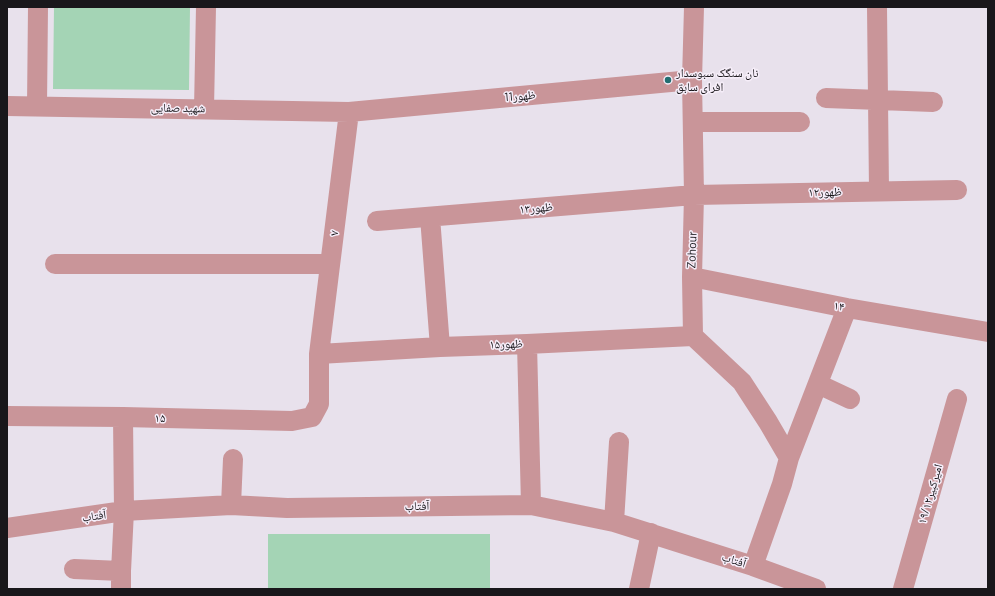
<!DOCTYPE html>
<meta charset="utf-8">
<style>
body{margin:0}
#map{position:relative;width:995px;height:596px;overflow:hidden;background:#e8e1ec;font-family:Barlow,sans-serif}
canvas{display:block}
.frame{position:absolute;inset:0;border:8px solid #19171b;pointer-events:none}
</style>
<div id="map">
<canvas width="995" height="596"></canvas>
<div class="frame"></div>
</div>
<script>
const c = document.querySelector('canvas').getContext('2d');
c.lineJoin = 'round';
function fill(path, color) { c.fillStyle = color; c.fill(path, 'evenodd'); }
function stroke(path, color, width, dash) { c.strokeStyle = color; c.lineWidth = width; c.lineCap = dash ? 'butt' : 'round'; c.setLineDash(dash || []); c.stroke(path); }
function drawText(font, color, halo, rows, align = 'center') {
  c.font = font + ' Barlow,"Noto Naskh Arabic",sans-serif'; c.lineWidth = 3; c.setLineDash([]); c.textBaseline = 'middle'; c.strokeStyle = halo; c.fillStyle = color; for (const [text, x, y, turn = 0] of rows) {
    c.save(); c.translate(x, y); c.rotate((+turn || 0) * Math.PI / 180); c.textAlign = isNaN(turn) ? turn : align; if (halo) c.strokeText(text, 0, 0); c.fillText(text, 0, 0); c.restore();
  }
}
fill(new Path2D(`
 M54,7H190L189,90L53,89Z
 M268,534H490V589H268Z`), '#a4d4b5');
stroke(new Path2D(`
 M694,7L692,80L694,195L692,277L693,336L742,382L768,422L789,458
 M877,7L879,191
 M826,98L933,102
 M7,106L349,112L692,80
 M37,106L38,7
 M204,109L206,7
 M693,122H800
 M430,217L440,347
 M377,221L694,195L957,190
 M55,264H330
 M692,277L847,308L988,332
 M527,344L531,505
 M319,354L440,347L527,344L693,336
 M818,384L850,399
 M7,416L123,417L292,421L312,417L319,404V354L349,112
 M231,505L233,459
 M614,522L619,442
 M7,528L124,511L231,505L287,508L531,505L614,522L753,566L816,589
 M753,566L782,484L789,458L847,308
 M74,569L121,571
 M121,589V571L124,511L123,417
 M639,589L651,533
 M903,589L957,399`), '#c99599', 20);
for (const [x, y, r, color] of [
 [668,80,4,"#226e71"]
]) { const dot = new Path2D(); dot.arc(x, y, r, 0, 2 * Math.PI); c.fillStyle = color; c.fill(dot); stroke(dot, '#f6eef9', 1.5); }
drawText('12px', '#19171b', '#f6eef9', [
 ["نان سنگک سبوسدار",676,73],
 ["افرای سابق",676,87]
], 'left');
drawText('12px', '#19171b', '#f6eef9', [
 ["11ظهور",520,96,-5],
 ["شهید صفایی",178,108,1],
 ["ظهور۱۲",825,192,-1],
 ["ظهور۱۳",536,208,-5],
 ["۷",334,233,-83],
 ["Zohour",692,250,-88],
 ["۱۴",839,306,11],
 ["ظهور۱۵",506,344,-2],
 ["۱۵",160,418,1],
 ["امیرکبیر۱۹/۱۲",930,494,-74],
 ["آفتاب",417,506,-1],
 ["آفتاب",94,516,-8],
 ["آفتاب",734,560,18]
]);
</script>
